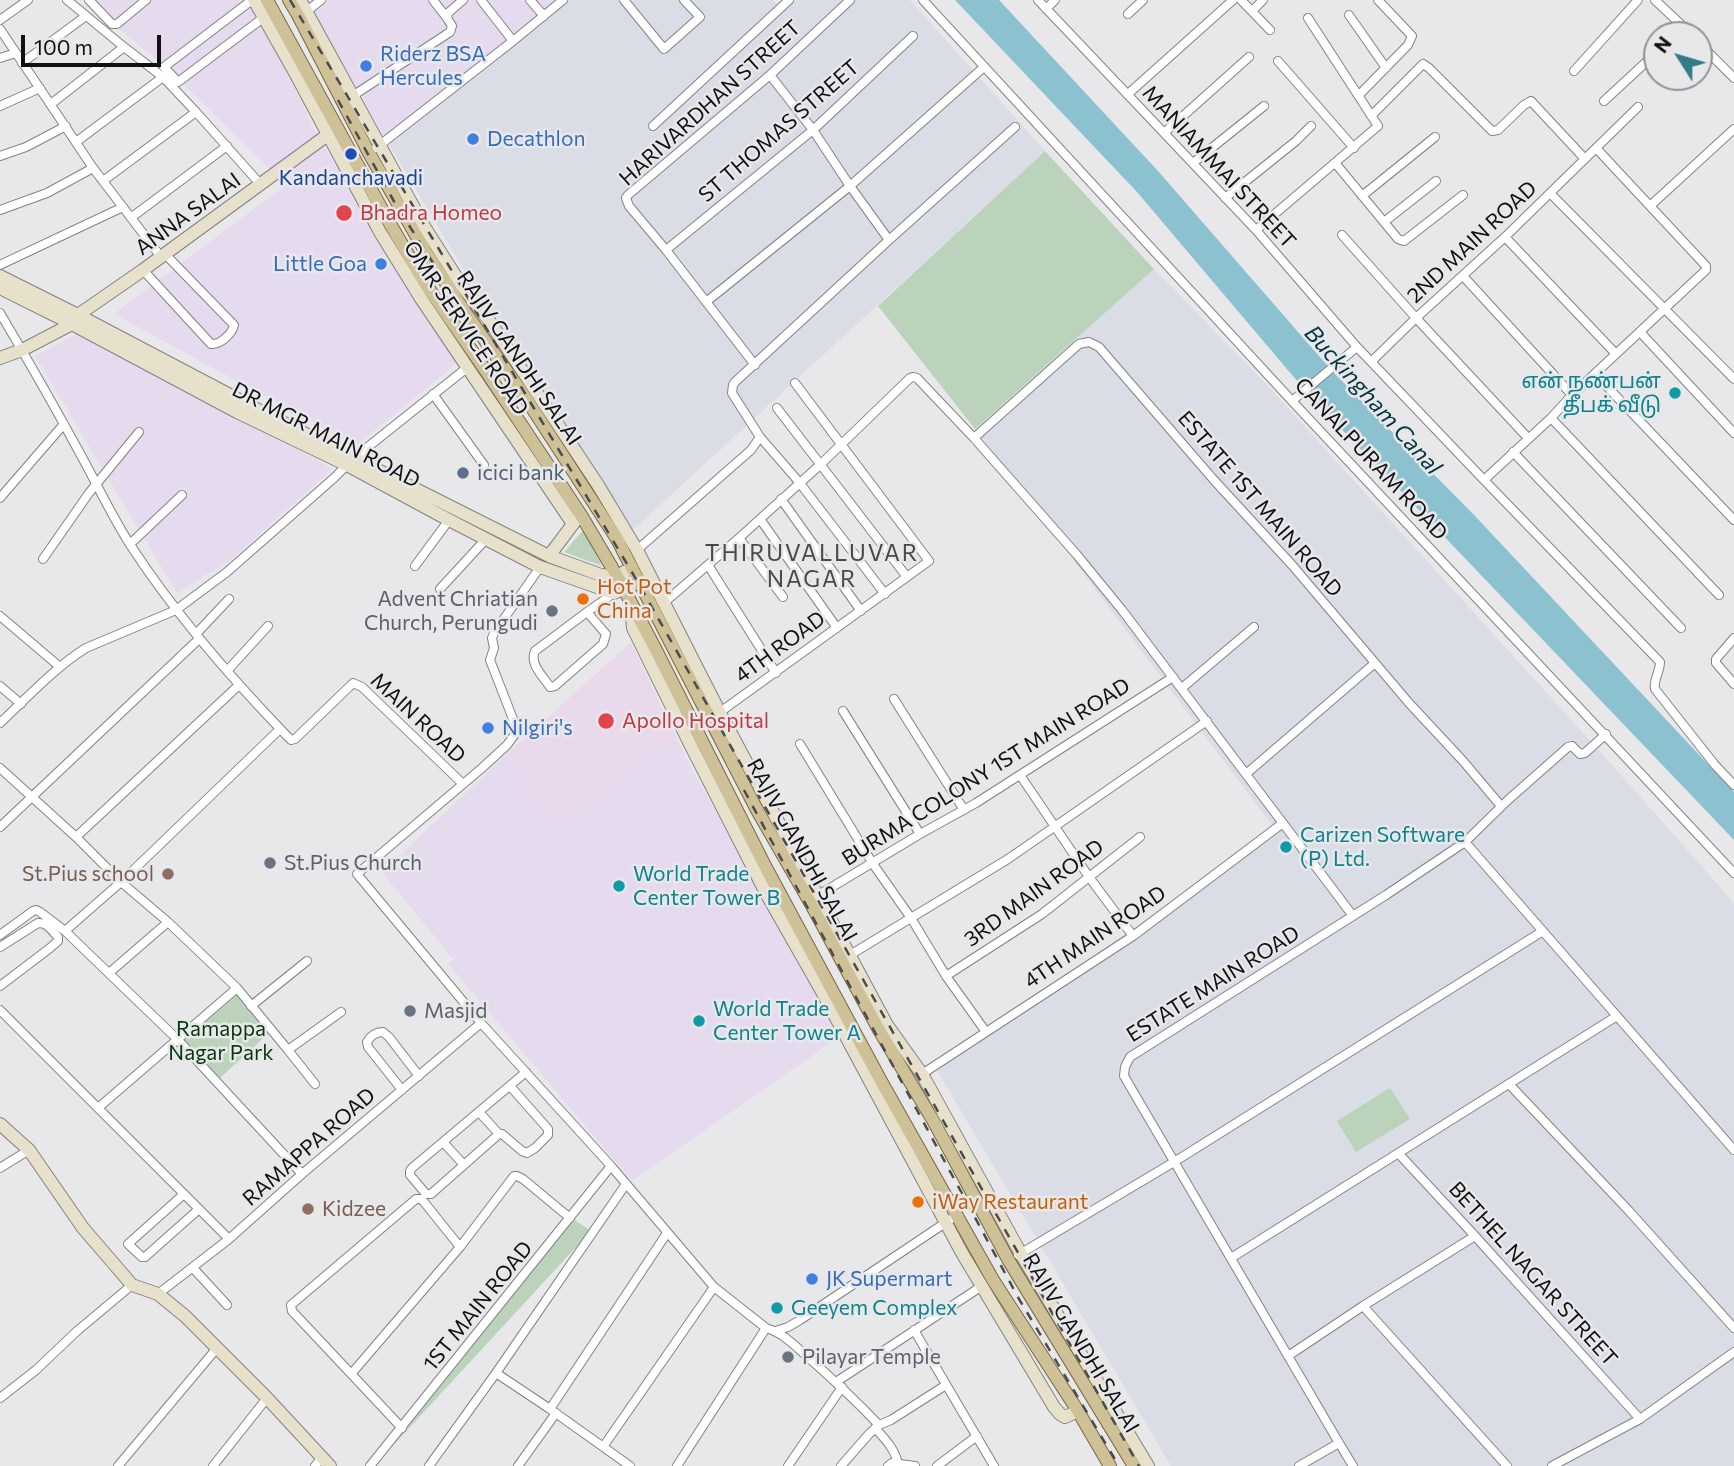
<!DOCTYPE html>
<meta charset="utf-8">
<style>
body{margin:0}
#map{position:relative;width:1734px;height:1466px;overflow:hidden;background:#e8e8eb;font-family:Commissioner,sans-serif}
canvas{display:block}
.north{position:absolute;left:1643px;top:21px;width:70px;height:70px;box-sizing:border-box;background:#e8e8eb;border:2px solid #929294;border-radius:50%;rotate:307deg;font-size:19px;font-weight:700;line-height:28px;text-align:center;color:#111112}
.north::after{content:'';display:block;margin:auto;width:24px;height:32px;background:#357a88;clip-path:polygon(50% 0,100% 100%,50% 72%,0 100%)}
.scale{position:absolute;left:21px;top:35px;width:140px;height:32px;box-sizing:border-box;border:4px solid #111112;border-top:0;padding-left:9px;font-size:21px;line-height:24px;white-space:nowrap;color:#111112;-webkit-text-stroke:5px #e8e8eb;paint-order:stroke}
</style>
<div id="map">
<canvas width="1734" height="1466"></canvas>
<div class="north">N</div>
<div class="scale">100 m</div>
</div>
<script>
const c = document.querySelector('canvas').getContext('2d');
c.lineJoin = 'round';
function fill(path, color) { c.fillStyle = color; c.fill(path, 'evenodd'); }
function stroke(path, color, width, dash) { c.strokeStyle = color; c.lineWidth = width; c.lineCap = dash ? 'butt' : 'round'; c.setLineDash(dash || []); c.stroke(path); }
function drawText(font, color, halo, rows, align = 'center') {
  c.font = font + ' Commissioner,"Noto Sans Tamil",sans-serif'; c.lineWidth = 5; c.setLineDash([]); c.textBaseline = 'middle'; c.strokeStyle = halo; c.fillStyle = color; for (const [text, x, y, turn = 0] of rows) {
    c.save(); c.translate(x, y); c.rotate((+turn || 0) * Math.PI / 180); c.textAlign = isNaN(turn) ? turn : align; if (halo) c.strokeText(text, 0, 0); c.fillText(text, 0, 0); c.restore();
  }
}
fill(new Path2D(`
 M84,0H252L318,137L458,362L356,446L114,314L286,185L166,67Z
 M306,0H565L390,146Z
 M80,332L333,469L229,561L177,593L35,356Z
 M675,735L690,766L842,1035L632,1181L448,964L477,940L453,959L382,872L507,754L562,824Z`), '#e5daee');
fill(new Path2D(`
 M565,0H773L783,10L793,0H910L1045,151L623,539L390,146Z
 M1154,269L1267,385L1605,757L1734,903V1466H1171L935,1067L1275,829L975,429Z`), '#dadce6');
fill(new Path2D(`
 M631,642L675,735L561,824L507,754Z`), '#e9d9eb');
fill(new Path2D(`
 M1045,151L1154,269L975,429L878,306Z
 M584,529L602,566L564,552Z
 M237,995L269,1033L220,1078L184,1040Z
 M1390,1088L1410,1119L1356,1152L1337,1121Z
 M573,1219L591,1231L374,1466Z`), '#bbd3bb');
fill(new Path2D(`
 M955,0H999L1158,171L1332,371L1475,516L1734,792V840L1309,395L1137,192Z`), '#8cc1d0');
const street = new Path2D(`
 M67,0L124,47L163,77L196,112L261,185
 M89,0L112,24H117L146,0
 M252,0L164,67L178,82L263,18
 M433,0L447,18
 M481,0L513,41
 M530,0L544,16
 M624,0L664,49L700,17L684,0
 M923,0L1292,401L1734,873
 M1038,0L1256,230L1357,347L1484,480L1660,662C1660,672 1653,680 1655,689L1715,765L1734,785
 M1241,0L1270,30
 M1655,0L1692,35
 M1046,9L1055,0
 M307,11L321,0
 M1252,11L1263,0
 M1128,14L1143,0
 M1349,15L1386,68
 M0,20L28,0
 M0,29L93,168L161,257
 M1676,35L1684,28
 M1699,43L1734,78
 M0,58L16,53
 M1278,61L1354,148
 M22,63L86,16
 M1574,71L1638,0
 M1128,94L1233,0
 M1359,95L1408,45L1412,36L1378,0
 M351,97L450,32L452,26L447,18L448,13L463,0
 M1604,101L1657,52
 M51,104L124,47
 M0,106L40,88
 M1372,115L1423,64L1429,68L1492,131L1498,130L1524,105L1531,101L1585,159
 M653,126L789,0
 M1164,133L1249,57
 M76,142L163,77
 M376,148L513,41L563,0
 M1596,148L1650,206L1734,129
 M0,156L26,147L66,126
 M1193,163L1264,106
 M1336,164L1398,239L1404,241L1463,195
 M103,181L196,112
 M1550,193L1734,379
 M1362,196L1435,137
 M1225,198L1296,141L1311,126
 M0,210L47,193L93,168
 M132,217L227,146
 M1384,222L1436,181
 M1256,230L1378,126L1308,18
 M1342,235L1416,318L1528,438
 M1505,237L1616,354
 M889,240L1015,127
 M666,250L813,130L913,36
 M0,265L123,207
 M143,270L211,344C220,345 232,334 234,325L165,254
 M1463,276L1572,395
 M706,302L850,186L984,67
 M0,313C26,357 52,402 77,448C95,480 111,515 131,546C176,615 230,677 287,736L291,740L295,739L349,687L353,683L362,687L463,784
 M1640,332L1734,433
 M1372,361L1416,318L1505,237L1638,107
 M755,365L666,250L629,206L626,198L628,195L770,75L850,0
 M1595,374L1734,520
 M433,394L484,465
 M1292,401L1357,347
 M777,408L907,577
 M1551,418L1719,595
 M760,437L799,482L885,594
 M974,438L1079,344L1089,342L1099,347L1213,479L1292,565L1409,703L1463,761L1501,806
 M1513,452L1681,628
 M1484,480L1551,418L1572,395L1706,270V266L1650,206
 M0,498L64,424
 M781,499L861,611
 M760,519L837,628
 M739,538L783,597
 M130,544L182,495
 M637,550L751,450L760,437L732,393L733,385L735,382L889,240L850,186L813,130L770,75
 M43,559L89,493L139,432
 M708,565L776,673
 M415,566L449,520
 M540,567L494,633L492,638L494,648L490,660L513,719L516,728L515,734L507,745L482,768L357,874L481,1023L611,1166L714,1287L766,1328C784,1333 797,1348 811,1360C835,1381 857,1402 879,1425
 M440,589L486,539
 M665,602L739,538L821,464L910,378L913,377L917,378L974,438L1077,555L1122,610L1353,916
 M587,612L606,634L603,644L555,686L550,687C543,676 529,664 535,651L587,612L614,593
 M0,616L60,667
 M196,634L229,599
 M1734,638L1716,659V663L1734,684
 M227,671L268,626
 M0,686L21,704
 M1182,688L1254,627
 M894,699L964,810
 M843,711L920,834
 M716,715L929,561L795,383
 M0,723C28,697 54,668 86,648L176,610L227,572L334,478L354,458L468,367
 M800,744L873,864L911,918L946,976L986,1032
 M0,768L76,837L121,882L168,922L237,988L288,1050
 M1246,774L1375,663
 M1020,775L1089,877L1133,936
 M0,827L199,639
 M76,837L239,685
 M1465,842L1734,1150
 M817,896L920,834L976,803L1173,677
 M65,931L121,882L280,729
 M0,935L33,911L36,910L40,912L65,931L177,1039L302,1174
 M0,947L38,923C47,922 52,931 58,937V941L50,948L0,986
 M850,955L1008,859L1207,721
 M109,973L168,922
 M946,976L1042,914L1140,837
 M251,1006L307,961
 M0,1010L229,1239
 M922,1074L1133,936L1283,823
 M315,1084L288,1050L341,1012
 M1509,1084L1629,1211L1734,1328
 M402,1090L368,1047L367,1042C371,1035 376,1032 383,1032L389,1037L419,1076
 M98,1108L237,988
 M479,1112L499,1134L431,1194H426L410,1175V1171L412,1168L526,1072
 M499,1134H502L522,1151L527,1153L535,1148L548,1135V1129L510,1086
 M443,1142L464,1165
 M1399,1154L1475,1236L1640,1419
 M0,1168L29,1150
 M184,1194L128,1244L142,1257H145L199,1209
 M1018,1255L1174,1162L1543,931
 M1231,1258L1617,1016
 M193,1268L227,1305
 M158,1294L229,1239L302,1174L481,1023
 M1363,1306L1507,1466
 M914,1330L994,1466
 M776,1331L788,1327L800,1320L957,1215
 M1288,1356L1363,1306L1475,1236
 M352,1373L460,1247L514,1176H517L523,1179L570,1218
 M496,1373L550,1409L630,1466
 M836,1382L982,1286
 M0,1398L36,1370L77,1331L132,1285
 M550,1409L667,1233
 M402,1428L292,1311L291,1305L416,1199H421L424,1202L460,1247
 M875,1428C885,1439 895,1449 898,1464
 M1339,1443L1124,1076L1125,1067L1130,1057L1386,895L1465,842L1508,800L1568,747L1572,746L1580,754L1585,753L1606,734
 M603,1447L714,1287
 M118,1466L217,1348
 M213,1466L267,1398
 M315,1466L322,1457
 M370,1466L611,1166
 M429,1466L496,1373L626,1184
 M518,1466L556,1413
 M677,1466L766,1328
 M788,1466L842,1387
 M841,1466L869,1434L879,1425L891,1420L946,1385
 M888,1466L892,1463L915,1466
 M937,1466L977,1436
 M1299,1466L1339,1443L1353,1466
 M1552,1466L1640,1419L1734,1352`);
const secondary = new Path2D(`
 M254,0L293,69L380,232L422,300L573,524
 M300,0L425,228L462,286L488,319L598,485L637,550L720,713L887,1025L922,1074L1021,1254L1148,1466
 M0,276L78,315L266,414L549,556L601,575L617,576L632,568
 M0,288L72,324L237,412L347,465L449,520L540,567L614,593L640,581
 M0,358L22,350L72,324L78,315L143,270L333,131
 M549,556L576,520
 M631,603L633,628L691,746L766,893L820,988L962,1253L1054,1407L1060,1414L1065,1417L1078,1411
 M0,1124L29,1150L83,1228L132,1285L158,1294L185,1316L267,1398L330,1466`);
const primary = new Path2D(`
 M267,0L389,222L423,280L486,371L581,515L617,576L655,648L763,862L881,1081L993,1280L1078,1411L1110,1466
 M289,0L298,15L369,153L425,251L465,312L525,397L617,539L757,810L811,904L879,1030L934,1122L1009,1261L1134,1466`);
stroke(street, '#818284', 10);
stroke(secondary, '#818284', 14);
stroke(primary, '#78683b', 14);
stroke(street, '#fff', 8);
stroke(secondary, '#e7e0cb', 12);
stroke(primary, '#cfc197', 12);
stroke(new Path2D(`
 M290,0L633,574L1139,1466
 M338,100L396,205L469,319
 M744,790L1019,1299L1119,1466`), '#4c4c4e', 2.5, [9, 9]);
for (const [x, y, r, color] of [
 [366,66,7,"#3f7fe0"],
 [473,139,7,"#3f7fe0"],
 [351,154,7,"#1a4fb4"],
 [344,213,9,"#e0444e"],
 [381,264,7,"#3f7fe0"],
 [1675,393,7,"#0f9aa8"],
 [463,473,7,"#5c6f8a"],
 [583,599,7,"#e8710a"],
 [552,611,7,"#6b7280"],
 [606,721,9,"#e0444e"],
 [488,728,7,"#3f7fe0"],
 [1286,847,7,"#0f9aa8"],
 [270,863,7,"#6b7280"],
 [168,874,7,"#8d6e63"],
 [619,886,7,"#0f9aa8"],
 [410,1011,7,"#6b7280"],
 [699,1021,7,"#0f9aa8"],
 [918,1202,7,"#e8710a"],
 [308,1209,7,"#8d6e63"],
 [812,1279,7,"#3f7fe0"],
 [777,1308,7,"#0f9aa8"],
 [788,1357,7,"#6b7280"]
]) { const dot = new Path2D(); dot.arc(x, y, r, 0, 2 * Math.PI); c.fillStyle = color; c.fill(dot); stroke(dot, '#e8e8eb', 2.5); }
drawText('21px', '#366cbe', '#e8e8eb', [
 ["Riderz BSA",380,54],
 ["Hercules",380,78],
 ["Decathlon",487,139],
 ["Little Goa",367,264,"right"],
 ["Nilgiri's",502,728],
 ["JK Supermart",826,1279]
], 'left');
drawText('21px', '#111112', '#e8e8eb', [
 ["HARIVARDHAN STREET",710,103,-42],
 ["ST THOMAS STREET",779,131,-41],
 ["MANIAMMAI STREET",1219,167,47],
 ["ANNA SALAI",188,214,-36],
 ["2ND MAIN ROAD",1472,242,-43],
 ["OMR SERVICE ROAD",466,328,56],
 ["RAJIV GANDHI SALAI",519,358,56],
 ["DR MGR MAIN ROAD",326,435,27],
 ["CANALPURAM ROAD",1371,459,47],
 ["ESTATE 1ST MAIN ROAD",1260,504,49],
 ["4TH ROAD",780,647,-36],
 ["MAIN ROAD",418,718,43],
 ["BURMA COLONY 1ST MAIN ROAD",986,772,-32],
 ["RAJIV GANDHI SALAI",802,850,61],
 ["3RD MAIN ROAD",1034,893,-36],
 ["4TH MAIN ROAD",1095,937,-34],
 ["ESTATE MAIN ROAD",1213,984,-32],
 ["RAMAPPA ROAD",309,1147,-41],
 ["BETHEL NAGAR STREET",1533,1274,48],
 ["1ST MAIN ROAD",478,1306,-51],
 ["RAJIV GANDHI SALAI",1081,1343,59]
]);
drawText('21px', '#164399', '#e8e8eb', [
 ["Kandanchavadi",351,178]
]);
drawText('21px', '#be3a42', '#e8e8eb', [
 ["Bhadra Homeo",360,213],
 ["Apollo Hospital",622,721]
], 'left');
drawText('21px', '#0d838f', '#e8e8eb', [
 ["என் நண்பன்",1661,381,"right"],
 ["தீபக் வீடு",1661,405,"right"],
 ["Carizen Software",1300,835],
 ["(P) Ltd.",1300,859],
 ["World Trade",633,874],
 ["Center Tower B",633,898],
 ["World Trade",713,1009],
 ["Center Tower A",713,1033],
 ["Geeyem Complex",791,1308]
], 'left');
drawText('21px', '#4e5e75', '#e8e8eb', [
 ["icici bank",477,473]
], 'left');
drawText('21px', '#c56008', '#e8e8eb', [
 ["Hot Pot",597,587],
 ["China",597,611],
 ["iWay Restaurant",932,1202]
], 'left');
drawText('21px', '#5b616d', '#e8e8eb', [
 ["Advent Chriatian",538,599,"right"],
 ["Church, Perungudi",538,623,"right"],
 ["St.Pius Church",284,863],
 ["Masjid",424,1011],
 ["Pilayar Temple",802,1357]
], 'left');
drawText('21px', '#785e54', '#e8e8eb', [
 ["St.Pius school",154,874],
 ["Kidzee",322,1209,"left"]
], 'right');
drawText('21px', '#03390d', '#e8e8eb', [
 ["Ramappa",221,1029],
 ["Nagar Park",221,1053]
]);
drawText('italic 23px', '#023641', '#e8e8eb', [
 ["Buckingham Canal",1373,400,48]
]);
c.letterSpacing = '2px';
drawText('23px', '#49494b', '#e8e8eb', [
 ["THIRUVALLUVAR",812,553],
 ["NAGAR",812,579]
]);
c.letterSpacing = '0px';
</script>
